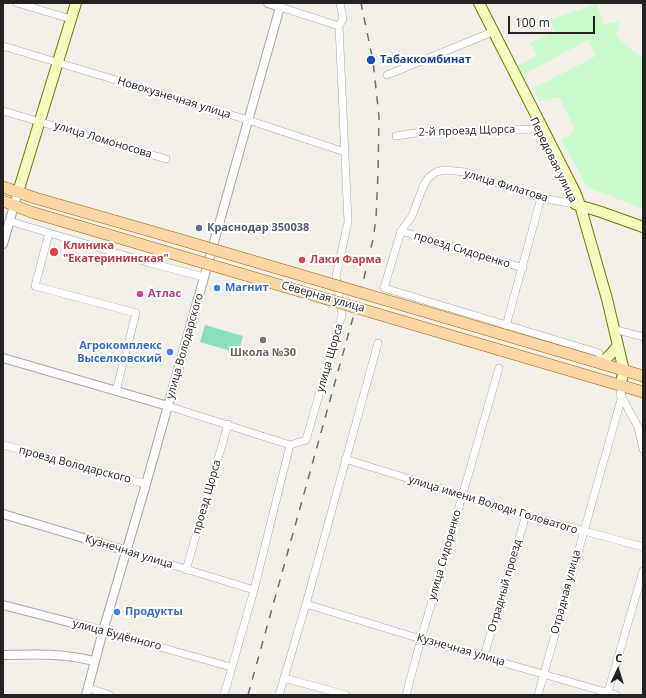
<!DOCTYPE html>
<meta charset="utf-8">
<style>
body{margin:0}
#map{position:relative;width:646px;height:698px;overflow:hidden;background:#f2efe9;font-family:"Open Sans",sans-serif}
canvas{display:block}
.frame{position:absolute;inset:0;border:4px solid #222;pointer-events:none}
.north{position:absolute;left:598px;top:650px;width:40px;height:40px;-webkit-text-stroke:3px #fff;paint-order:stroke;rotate:4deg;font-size:11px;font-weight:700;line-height:16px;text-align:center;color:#222}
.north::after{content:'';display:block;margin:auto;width:14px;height:18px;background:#222;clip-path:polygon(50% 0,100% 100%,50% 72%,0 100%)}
.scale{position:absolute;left:508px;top:16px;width:87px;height:18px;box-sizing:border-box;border:2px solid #222;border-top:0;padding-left:5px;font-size:12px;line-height:14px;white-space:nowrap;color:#222;-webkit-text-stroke:3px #fff;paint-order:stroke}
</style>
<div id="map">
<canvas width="646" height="698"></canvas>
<div class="frame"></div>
<div class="north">С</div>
<div class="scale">100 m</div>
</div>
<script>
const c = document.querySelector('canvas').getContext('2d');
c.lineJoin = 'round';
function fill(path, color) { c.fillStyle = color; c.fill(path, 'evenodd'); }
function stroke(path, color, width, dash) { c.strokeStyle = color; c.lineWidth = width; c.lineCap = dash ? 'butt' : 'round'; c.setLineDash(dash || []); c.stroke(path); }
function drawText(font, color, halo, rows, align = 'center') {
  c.font = font + ' "Open Sans",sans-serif'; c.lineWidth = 4; c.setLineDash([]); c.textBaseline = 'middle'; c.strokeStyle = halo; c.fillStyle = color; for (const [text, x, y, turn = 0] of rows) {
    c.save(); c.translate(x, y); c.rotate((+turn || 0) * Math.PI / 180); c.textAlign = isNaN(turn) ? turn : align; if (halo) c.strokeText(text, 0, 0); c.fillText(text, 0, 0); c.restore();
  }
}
fill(new Path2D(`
 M597,4L603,25L620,21L616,36L638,55L643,56V209L587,187L561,139L569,136L575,129L559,97L540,101L534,88L596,56L588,40L522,75L518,65L537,56L530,43L555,31L550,20Z`), '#c8facc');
fill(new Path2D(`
 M205,325L243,336L238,353L200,342Z`), '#88e0be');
const minor = new Path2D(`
 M17,3L71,19
 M281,3L280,7L339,26
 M3,46L248,120L345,152
 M387,75L490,33
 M3,111L166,159
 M396,136L422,132L538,129
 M575,204L541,198L465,172L444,170L436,172L428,178L423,187L412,216L401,231L384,288L599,353
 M9,221L150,263L204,277
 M401,231L523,268
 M49,233L35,286L136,313L116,391
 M506,326L541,198
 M614,329L643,337
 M620,394L638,427L643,449
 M168,406L290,445
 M3,445L146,484
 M290,445L306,440L342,315L336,276L348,222L339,26L343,19L340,3
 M345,459L526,515L643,547
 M127,551L254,590
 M186,570L228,424
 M306,604L421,639L616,695
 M103,631L231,667
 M484,656L526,515
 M284,678L346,695
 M88,688L110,695
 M608,692L643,571
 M224,695L254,590L290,445
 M279,695L306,604L378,343
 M406,695L421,639L499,368
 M538,695L622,396L620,385`);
const tertiary = new Path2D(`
 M3,244L18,192
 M3,358L168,406
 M3,514L127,551
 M3,605L103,631
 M3,655C35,654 63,653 94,661
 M86,695L103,631L146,484L280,7L268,3`);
const secondary = new Path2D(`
 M479,3L575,192L580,205L607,299L624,371L620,385
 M18,192L76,3
 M575,204L601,212L643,227
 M594,361C605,361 608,358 615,349`);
const primary = new Path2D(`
 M3,187L35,198L178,239
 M3,201L31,212
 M500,350L643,392
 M593,361L643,376`);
stroke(minor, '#a9a9a9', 8);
stroke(tertiary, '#a9a9a9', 10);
stroke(secondary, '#707d05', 12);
stroke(primary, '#a06b00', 12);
stroke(minor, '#fff', 7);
stroke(tertiary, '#fff', 8);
stroke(secondary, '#f7fabf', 10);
stroke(primary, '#fcd6a4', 11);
stroke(new Path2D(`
 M248,695L364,278L373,239L376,219L378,174L379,117L373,61L361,3`), '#707070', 1.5, [8, 8]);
const primaryBridge = new Path2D(`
 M31,212L500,350
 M178,239L593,361`);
stroke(primaryBridge, '#a06b00', 12, []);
stroke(primaryBridge, '#fcd6a4', 11);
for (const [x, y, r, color] of [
 [371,60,5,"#1a4fb4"],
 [199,228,4,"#5c6f8a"],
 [54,252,5,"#e0444e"],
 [302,260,4,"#e0444e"],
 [217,288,4,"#3f7fe0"],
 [140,294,4,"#d1479c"],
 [263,340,4,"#8d6e63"],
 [170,352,4,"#3f7fe0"],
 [117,612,4,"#3f7fe0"]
]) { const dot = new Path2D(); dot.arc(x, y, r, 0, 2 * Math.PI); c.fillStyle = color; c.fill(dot); stroke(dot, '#fff', 1.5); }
drawText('bold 11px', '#164399', '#fff', [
 ["Табаккомбинат",380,60]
], 'left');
drawText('11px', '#222', '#fff', [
 ["Новокузнечная улица",174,98,17],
 ["2-й проезд Щорса",467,131,-2],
 ["улица Ломоносова",103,140,17],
 ["Передовая улица",553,160,64],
 ["улица Филатова",506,186,17],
 ["проезд Сидоренко",462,250,17],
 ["Северная улица",323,297,16],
 ["улица Володарского",185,346,-74],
 ["улица Щорса",330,358,-74],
 ["проезд Володарского",75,465,15],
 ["проезд Щорса",207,497,-74],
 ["улица имени Володи Головатого",493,505,17],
 ["Кузнечная улица",129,552,17],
 ["улица Сидоренко",445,555,-74],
 ["Отрадный проезд",505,586,-74],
 ["Отрадная улица",566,592,-75],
 ["улица Будённого",117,635,15],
 ["Кузнечная улица",461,650,16]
]);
drawText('bold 11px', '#4e5e75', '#fff', [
 ["Краснодар 350038",207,228]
], 'left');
drawText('bold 11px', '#be3a42', '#fff', [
 ["Клиника",63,246],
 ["\"Екатерининская\"",63,259],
 ["Лаки Фарма",310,260]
], 'left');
drawText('bold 11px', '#366cbe', '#fff', [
 ["Магнит",225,288],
 ["Агрокомплекс",162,346,"right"],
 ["Выселковский",162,359,"right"],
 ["Продукты",125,612]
], 'left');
drawText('bold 11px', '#b23c85', '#fff', [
 ["Атлас",148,294]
], 'left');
drawText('bold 11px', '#785e54', '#fff', [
 ["Школа №30",263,353]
]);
</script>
